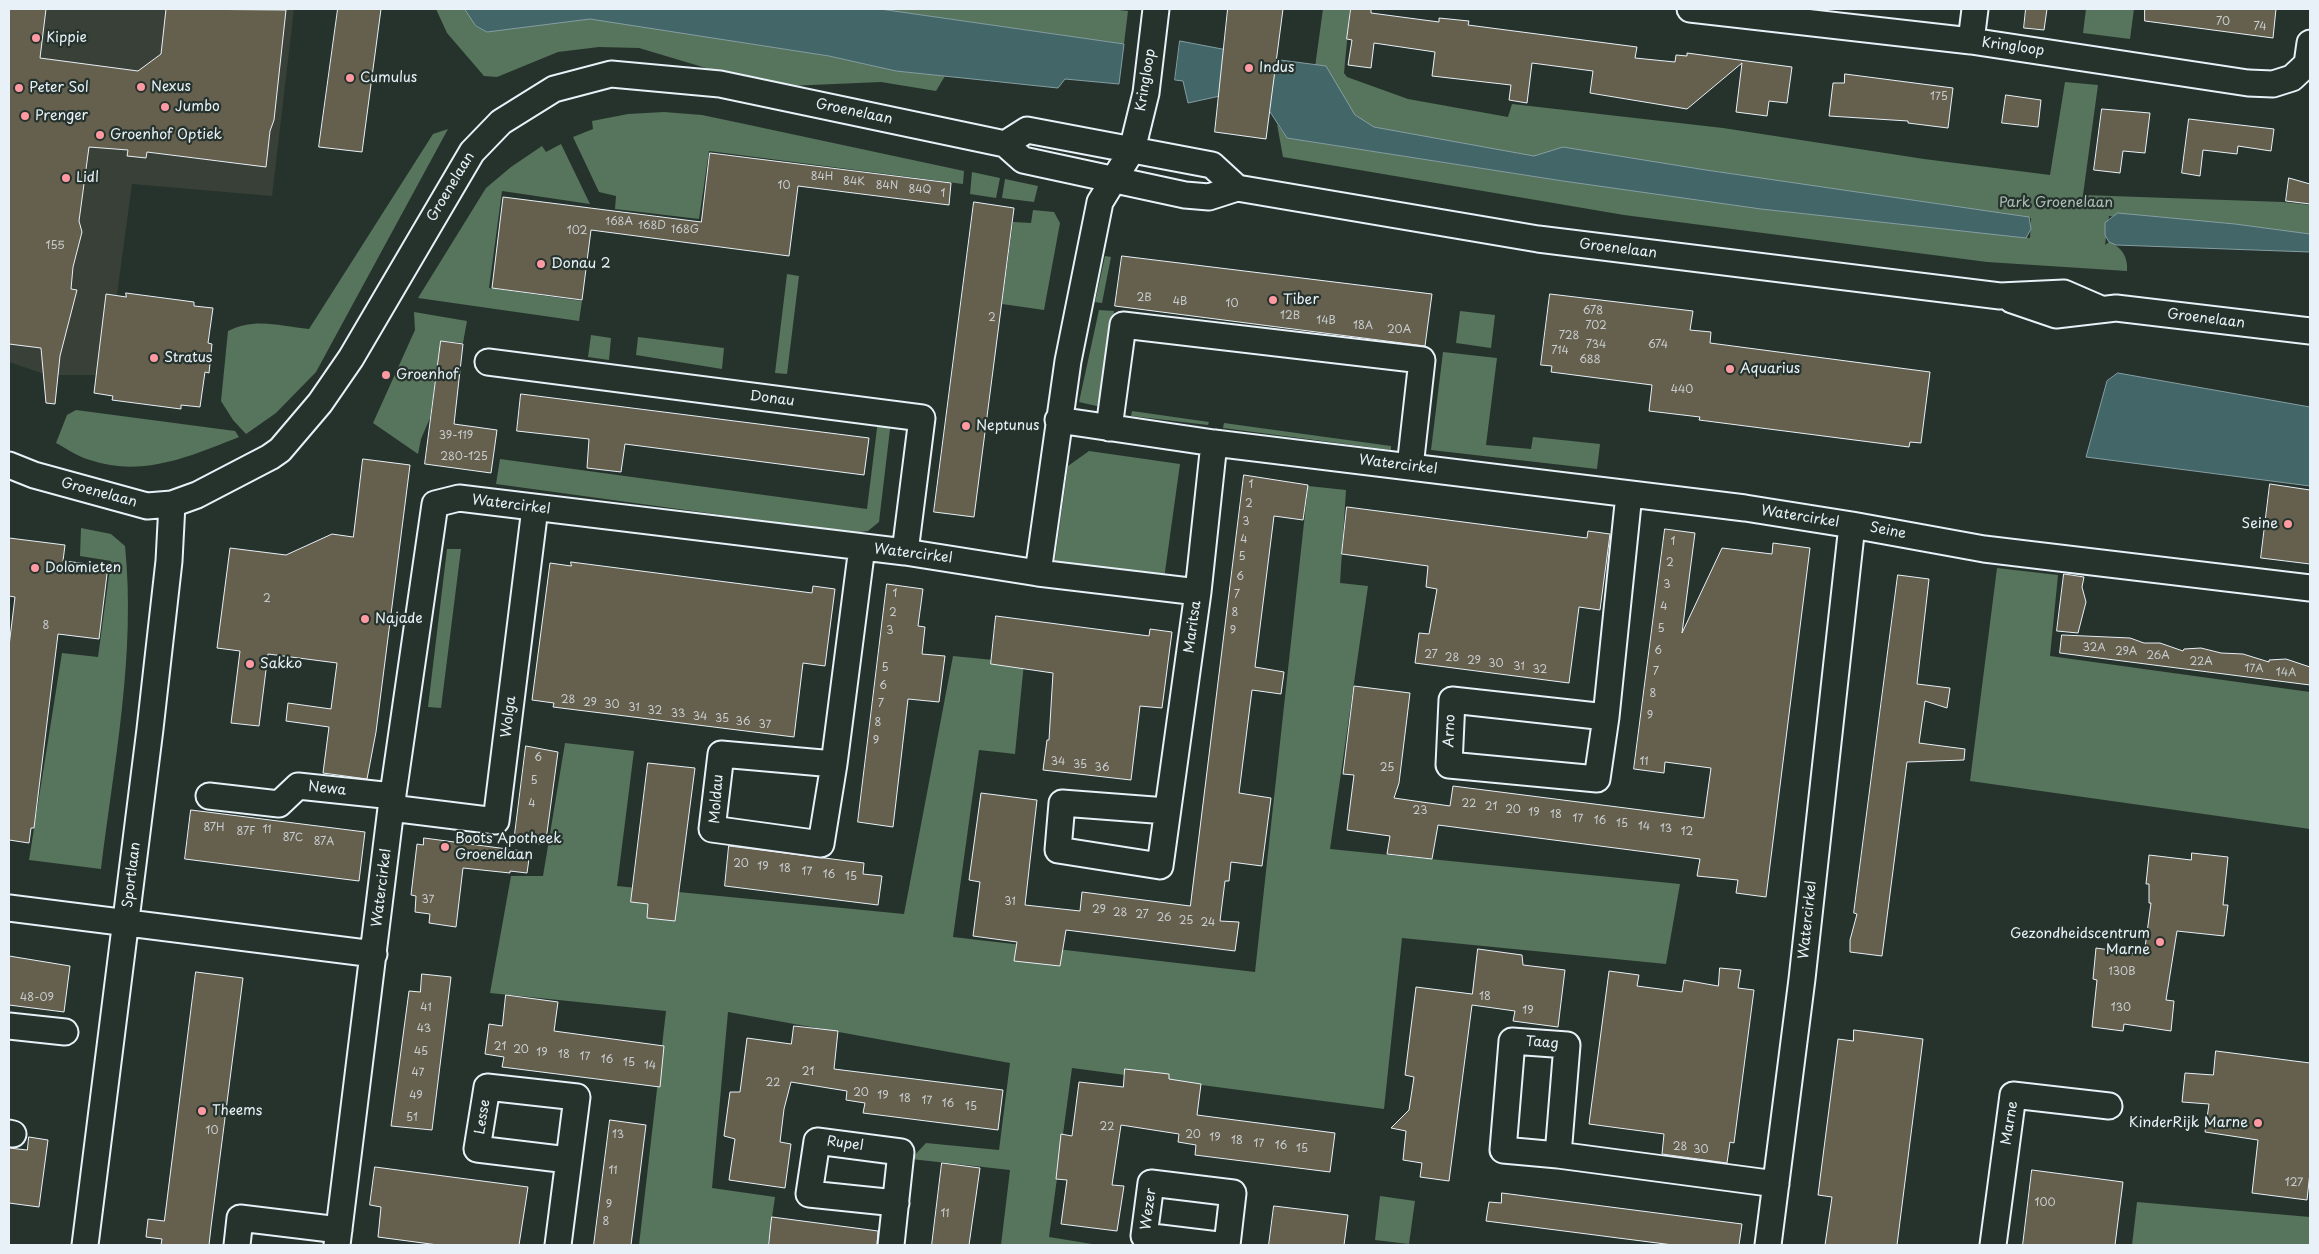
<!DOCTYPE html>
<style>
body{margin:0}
#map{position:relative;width:2319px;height:1254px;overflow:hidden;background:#26332d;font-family:"Playpen Sans",sans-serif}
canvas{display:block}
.frame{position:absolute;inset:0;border:10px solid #e8f1f8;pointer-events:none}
</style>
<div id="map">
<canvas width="2319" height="1254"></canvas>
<div class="frame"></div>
</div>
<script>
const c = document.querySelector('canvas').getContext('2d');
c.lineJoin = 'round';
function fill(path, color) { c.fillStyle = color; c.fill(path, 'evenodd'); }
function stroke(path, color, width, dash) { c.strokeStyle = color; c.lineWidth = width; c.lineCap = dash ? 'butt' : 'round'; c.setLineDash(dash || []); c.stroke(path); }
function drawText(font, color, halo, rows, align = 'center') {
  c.font = font + ' "Playpen Sans",sans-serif'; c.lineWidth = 4.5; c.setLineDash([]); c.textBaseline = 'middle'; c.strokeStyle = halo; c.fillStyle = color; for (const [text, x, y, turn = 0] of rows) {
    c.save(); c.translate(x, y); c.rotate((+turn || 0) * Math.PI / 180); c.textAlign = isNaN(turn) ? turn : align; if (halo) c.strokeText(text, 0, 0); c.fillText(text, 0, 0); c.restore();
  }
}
fill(new Path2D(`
 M9,9H294L272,196L132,184L106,375H47L9,362Z`), '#394037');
fill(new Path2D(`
 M436,9H465L476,26L487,32L590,18L829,56L896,71L945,76L936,91L881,82L742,88L706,68L639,48L599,47L558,52L497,77L484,76L447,33Z
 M880,9H1110L1128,11L1124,44Z
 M1323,9H1350L1344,73L1347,77L1408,99L1508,117L1512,104L1723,128L1924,159L2050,175L2065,82L2098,85L2083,195L2283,202L2310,205V236L2109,216L2105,245L2109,242C2122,247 2128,257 2127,271L1987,262L1624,215L1283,157L1277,124L1287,138L1563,181L2030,238L2031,218L1858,195L1533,158L1372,130L1347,113L1315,67Z
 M2086,9H2134L2130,39L2083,33Z
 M664,112L702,115L740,123L964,171L963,184L709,151L699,219L615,209L616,196L599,192L573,137L593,129L592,121L628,114Z
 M448,129L316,372L276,413L246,434L233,420L221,401L228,331C254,317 281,326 309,329L433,134Z
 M561,144L590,204L502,191L489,288L582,301L579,321L418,298L486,188L511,167L542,146L546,152Z
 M972,172L1000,178L996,198L970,194Z
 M1005,179L1038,186L1034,202L1002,198Z
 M1033,210L1054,212L1060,223L1044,310L1002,304L1013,222L1031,223Z
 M1105,256L1111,257L1102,303L1095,302Z
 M787,274L799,276L787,374L775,373Z
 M1099,310L1114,311L1101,407L1079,402Z
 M1460,311L1495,315L1491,348L1456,343Z
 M414,312L467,321L463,343L441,341L430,418L421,439L418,454L373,423L415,330Z
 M591,335L611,338L609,360L588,357Z
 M638,337L724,348L722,369L636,355Z
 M1443,352L1497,358L1486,445L1531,449L1533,437L1600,444L1597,469L1431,450Z
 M76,410L235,431L239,437C191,456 142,478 90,460C79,457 67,449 56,443L67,415Z
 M1132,411L1209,422L1208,425L1131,416Z
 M878,420L891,421L879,522L868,531L853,533L496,484L500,459L867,509Z
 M1224,423L1391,446V450L1223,428Z
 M1089,451L1180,464L1164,579L1054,566L1068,466Z
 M1308,486L1346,490L1340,583L1368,586L1330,849L1680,884L1666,964L1402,938L1384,1109L1072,1068L1049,1237L1098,1245H1001L1010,1170L911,1159L926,1143L999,1150L1010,1063L728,1012L712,1188L775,1197L768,1245H639L666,1011L490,993L511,876H543L565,743L634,751L617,886L904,914L953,656L1024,663L1015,754L979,750L953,937L1255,972Z
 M81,528L111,534L125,546C136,654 114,763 101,869L29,860L62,653L98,657L111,561L80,556Z
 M447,549H461L441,708L428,707Z
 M1997,568L2058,575L2050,656L2310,692V829L1970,781Z
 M1380,1196L1415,1201L1409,1244L1375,1240Z
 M2137,1202L2310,1217V1245H2132Z`), '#57745c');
const water = new Path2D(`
 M465,9H880L1124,44L1119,84L1065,79L1058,88L896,71L829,56L590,19L487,32L476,26Z
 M1180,41L1280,60L1326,66L1355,115L1374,127L1534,156L1563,147L1706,170L2029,217L2031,229L2026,238L1761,209L1563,181L1287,138L1263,101L1220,96L1188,103L1183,81L1175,80Z
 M2118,213L2235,224L2310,234V252L2116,245L2109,242L2105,235V223Z
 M2118,373L2310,407V486L2086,457L2107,381Z`);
fill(water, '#436669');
stroke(water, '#859ea2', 1);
const building = new Path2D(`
 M9,9H46L40,58L138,71L161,54L166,9L286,10L274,120L270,131L266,167L147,152L146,158L127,156L128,150L89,147L79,221L82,232L73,267L71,289L77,290L60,356L55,404L46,403L41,348L9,344Z
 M338,9H381L362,152L319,147Z
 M1228,9H1283L1266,139L1215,132Z
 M1351,9H1371V13L1439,22V18L1469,21L1468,25L1637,47L1635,58L1675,62L1676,55L1687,56V53L1792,67L1787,103L1769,101L1767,116L1736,112L1742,63L1687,109L1590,93L1593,71L1532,63L1527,103L1509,100L1511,85L1432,76L1435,52L1374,43L1371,68L1348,65L1352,40L1347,39Z
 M2026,9H2047L2044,30L2024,28Z
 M2145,9H2276L2273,38L2145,21Z
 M1845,74L1953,88L1948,128L1908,123V121L1829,116L1833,83H1844Z
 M2006,95L2041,100L2038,127L2002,123Z
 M2102,109L2150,113L2145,153L2123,151L2120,173L2094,170Z
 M2189,119L2274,129L2271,151L2238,146L2237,154L2203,150L2200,176L2182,173Z
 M710,153L951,183L949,205L798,186L789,256L591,230L582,300L492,288L503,197L701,222Z
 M2289,178L2310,184V204L2286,201Z
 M974,202L1014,208L974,517L934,512Z
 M1122,256L1432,294L1425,346L1115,306Z
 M126,293L194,302V306L213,308L208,343L212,344L209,373L205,372L200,407L181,405V409L112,400L113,396L94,393L106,294L126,297Z
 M1550,294L1693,311L1690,330L1711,332L1710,343L1930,372L1921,443L1910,442L1909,447L1699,420L1700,417L1649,411L1652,385L1551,372L1552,366L1541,365Z
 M441,341L463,344L454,424L497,430L491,473L425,464Z
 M521,394L869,438L864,475L625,444L621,472L587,468L589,439L517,431Z
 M363,459L410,465L376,732L367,779L323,773L329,727L286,721L288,703L331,709L337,663L268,654L259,726L231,723L240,651L217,648L230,548L286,555L332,534L353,537Z
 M1244,475L1308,485L1303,520L1274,516L1255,667L1284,672L1281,694L1252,690L1239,793L1271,798L1262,866L1231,862L1229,881H1225L1220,921L1239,922L1235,951L1066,930L1060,966L1014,961L1017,942L973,936L980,882L969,880L981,793L1037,800L1025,905L1080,911L1082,892L1190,906Z
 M2270,484L2310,490V564L2261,558Z
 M1347,507L1587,538L1588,531L1610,534L1600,610L1579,607L1569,683L1415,663L1419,633L1429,634L1437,589L1426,587L1428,566L1342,554Z
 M1665,529L1695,533L1682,633L1722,548L1772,554L1773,543L1810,548L1766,897L1736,893L1738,880L1697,876L1700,859L1438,825L1432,859L1387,854L1390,836L1347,830L1354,775L1343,774L1354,686L1410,693L1399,783L1394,798L1450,806L1453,786L1704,818L1711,768L1665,762L1664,773L1634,769Z
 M9,538L65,545L63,561L108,566L99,639L58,634L34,828H31L29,843L9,840V646L15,597L9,596Z
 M571,562L812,593L813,586L835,589L825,666L803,663L794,737L553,707L554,703L532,700L550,563L571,566Z
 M2064,574L2084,577L2082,587L2086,602L2078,633L2057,631Z
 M1898,575L1929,579L1917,684L1950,688L1947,708L1925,701L1919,743L1965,749L1964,760L1907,762L1882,956L1850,952V940L1857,914L1854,913Z
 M887,584L923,589L918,626L925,627L922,654L945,656L939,702L908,699L893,827L858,822Z
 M996,616L1149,636L1150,629L1172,632L1162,708L1140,706L1131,780L1043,770L1047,740H1049L1053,673L991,664Z
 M2062,635L2130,638L2144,643H2160L2183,651L2184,649L2201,648L2221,653L2243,654L2269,662V660L2286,659L2310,667V685L2060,653Z
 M526,746L558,752L546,840H541V844L514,842Z
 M648,763L695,768L675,921L647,918L648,904L631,902Z
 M191,810L365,832L359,881L185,859Z
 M424,838L530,852L527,873L510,871V873L463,868L456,927L429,923L430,914L415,912L416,896L411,895L417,844L423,845Z
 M729,846L864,863L863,874L882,876L878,905L725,886Z
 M2192,853L2228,857L2223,905H2228L2224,936L2177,931L2166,1000L2174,1001L2171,1031L2124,1024L2123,1031L2092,1027L2097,980L2093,979L2096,948L2144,955L2151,903H2149V884H2146L2149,855L2191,860Z
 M1478,949L1522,955L1523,965L1565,970L1558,1027L1513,1021L1515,1011L1472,1005L1449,1181L1420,1177L1422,1163L1403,1160L1406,1131L1391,1128L1409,1110L1414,1077L1405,1075L1416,987L1472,994Z
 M9,956L70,966L64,1012L9,1005Z
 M1720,968L1741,970L1738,988L1754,990L1734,1143L1730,1142L1727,1163L1662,1154L1664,1134L1589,1124L1609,971L1639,975L1637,986L1682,992L1684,980L1718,986Z
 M196,972L243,978L211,1227L209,1245H161L162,1239L146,1237L148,1219L164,1221Z
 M422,974L451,977L432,1130L391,1126L409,991L420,992Z
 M506,995L558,1002L554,1031L664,1046L660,1087L502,1067L504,1057L485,1054L489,1024L502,1026Z
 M794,1026L838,1031L834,1069L1003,1090L998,1130L863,1113L865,1103L846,1100L847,1091L791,1082L784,1109L780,1142L791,1144L785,1188L729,1180L735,1139L724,1136L730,1092H740L747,1038L791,1044Z
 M1854,1030L1923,1039L1897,1245H1825L1832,1197L1818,1195L1838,1039L1853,1041Z
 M2216,1051L2310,1063V1172L2307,1200L2252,1193L2258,1140L2205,1132L2209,1104L2182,1102L2185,1073L2213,1075Z
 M1125,1069L1169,1074V1079L1201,1084L1197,1115L1335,1133L1330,1172L1195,1155L1196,1145L1178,1142L1179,1134L1121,1125L1112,1185L1124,1186L1117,1231L1061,1224L1067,1180L1056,1179L1061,1134L1072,1136L1079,1082L1123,1087Z
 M610,1120L646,1125L631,1245H594Z
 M29,1137L48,1140L39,1207L9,1203V1148L27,1150Z
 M942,1163L980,1168L969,1245H932Z
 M375,1167L528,1187L519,1245H438L378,1237L381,1207L370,1205Z
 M2032,1170L2123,1182L2115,1245H2023Z
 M1502,1193L1742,1224L1739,1245H1673L1486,1221L1489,1202L1501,1203Z
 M1274,1206L1348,1215L1344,1245H1269Z
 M772,1217L878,1231L877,1245H769Z`);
fill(building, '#655f4e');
stroke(building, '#e8f1f8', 1);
const minor = new Path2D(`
 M1690,9L1971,41L2248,83L2273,84L2292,78L2307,64L2310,43
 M1971,41L1975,9
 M1005,144L1027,130L1212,165L1237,188
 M2012,300L2056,315L2116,308L2310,331
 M488,362L922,418L905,552
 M1058,420L1214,443L1745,508L1852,525L1802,979L1768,1245
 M1109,428L1123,325L1422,360L1410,467
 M9,465L34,475L147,506L172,504L197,495L270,457L280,450L320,403L351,358L472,152L501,122L554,89L611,74L720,84L1005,144L1023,160L1185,195L1209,197L1237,188L1538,239L2000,296L2064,293L2101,309
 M1852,525L1984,549L2310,588
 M1038,573L1198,592
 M1606,717L1452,700L1449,765L1597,779L1606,717L1629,494
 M834,764L721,754L712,829L821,844L834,764L862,547
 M209,796L279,804L298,786L393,796
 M391,808L496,821L535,508
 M1167,811L1062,803L1058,850L1160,866L1198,592L1214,443
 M9,908L374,954
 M9,1026L65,1032
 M9,1133L13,1134
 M1558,1155L1567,1045L1512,1041L1503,1150L1558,1155L1776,1184
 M85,1245L150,729L169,561L172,504
 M237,1245L240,1218L339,1230
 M337,1245L391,808L435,504L459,498L905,552L1038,573L1068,361L1100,202L1132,150L1146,93L1156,9
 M558,1245L577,1097L487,1087L477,1149L568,1160
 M891,1245L901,1152L817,1141L809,1194L896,1203
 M1218,1245L1144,1236L1151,1183L1233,1193L1227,1245
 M1993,1245L2013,1095L2109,1106`);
stroke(minor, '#e8f1f8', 29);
stroke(minor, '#26332d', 25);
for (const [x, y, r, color] of [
 [36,38,5,"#ff9aa2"],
 [1249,68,5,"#ff9aa2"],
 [350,78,5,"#ff9aa2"],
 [141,87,5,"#ff9aa2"],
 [19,88,5,"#ff9aa2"],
 [165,107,5,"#ff9aa2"],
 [25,116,5,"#ff9aa2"],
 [100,135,5,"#ff9aa2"],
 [66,178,5,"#ff9aa2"],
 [541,264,5,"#ff9aa2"],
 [1273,300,5,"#ff9aa2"],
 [154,358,5,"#ff9aa2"],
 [1730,369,5,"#ff9aa2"],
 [386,375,5,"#ff9aa2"],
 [966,426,5,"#ff9aa2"],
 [2288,524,5,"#ff9aa2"],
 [35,568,5,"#ff9aa2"],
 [365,619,5,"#ff9aa2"],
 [250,664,5,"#ff9aa2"],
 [445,847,5,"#ff9aa2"],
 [2160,942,5,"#ff9aa2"],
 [202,1111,5,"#ff9aa2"],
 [2258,1123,5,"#ff9aa2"]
]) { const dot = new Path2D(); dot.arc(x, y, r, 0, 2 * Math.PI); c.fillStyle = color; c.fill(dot); stroke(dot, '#26332d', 2); }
drawText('11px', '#c7ccce', null, [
 ["70",2223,22],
 ["74",2260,27],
 ["175",1939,97],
 ["84H",822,177],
 ["84K",854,182],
 ["10",784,186],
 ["84N",887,186],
 ["84Q",920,190],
 ["1",943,194],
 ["168A",619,222],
 ["168D",652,226],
 ["168G",685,230],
 ["102",577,231],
 ["155",55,246],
 ["2B",1144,298],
 ["4B",1180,302],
 ["10",1232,304],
 ["678",1593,311],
 ["12B",1290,316],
 ["2",992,318],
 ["14B",1326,321],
 ["18A",1363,326],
 ["702",1596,326],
 ["20A",1399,330],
 ["728",1569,336],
 ["734",1596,345],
 ["674",1658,345],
 ["714",1560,351],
 ["688",1590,360],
 ["440",1682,390],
 ["39-119",456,436],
 ["280-125",464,457],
 ["1",1251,485],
 ["2",1249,504],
 ["3",1246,522],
 ["4",1244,540],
 ["1",1673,542],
 ["5",1242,557],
 ["2",1670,563],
 ["6",1240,577],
 ["3",1667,585],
 ["1",895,594],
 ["7",1237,595],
 ["2",267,599],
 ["4",1664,607],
 ["2",893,613],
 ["8",1235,613],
 ["8",46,626],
 ["5",1661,629],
 ["3",890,631],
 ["9",1233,631],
 ["32A",2094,648],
 ["6",1658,651],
 ["29A",2126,652],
 ["27",1431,655],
 ["26A",2158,656],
 ["28",1452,658],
 ["29",1474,661],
 ["22A",2201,662],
 ["30",1496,664],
 ["31",1519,667],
 ["5",885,668],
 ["17A",2254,669],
 ["32",1540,670],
 ["7",1656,672],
 ["14A",2286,673],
 ["6",883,686],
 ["8",1653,694],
 ["28",568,700],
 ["29",590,703],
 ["7",881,704],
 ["30",612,705],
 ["31",634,708],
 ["32",655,711],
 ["33",678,714],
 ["9",1650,716],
 ["34",700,717],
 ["35",722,719],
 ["36",743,722],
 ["8",878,723],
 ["37",765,725],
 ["9",876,741],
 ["6",538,758],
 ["34",1058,762],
 ["11",1644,762],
 ["35",1080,765],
 ["36",1102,768],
 ["25",1387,768],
 ["5",534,781],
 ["4",532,804],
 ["22",1469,804],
 ["21",1491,807],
 ["20",1513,810],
 ["23",1420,811],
 ["19",1534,813],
 ["18",1556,815],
 ["17",1578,819],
 ["16",1600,821],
 ["15",1622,824],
 ["14",1644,827],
 ["87H",214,828],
 ["13",1666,829],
 ["11",267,830],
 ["87F",246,832],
 ["12",1687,832],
 ["87C",293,838],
 ["87A",324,842],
 ["20",741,864],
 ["19",763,867],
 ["18",785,869],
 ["17",807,872],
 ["16",829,875],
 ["15",851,877],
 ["37",428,900],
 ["31",1010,902],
 ["29",1099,910],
 ["28",1120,913],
 ["27",1142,915],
 ["26",1164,918],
 ["25",1186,921],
 ["24",1208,923],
 ["130B",2122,972],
 ["18",1485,997],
 ["48-09",37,998],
 ["41",426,1008],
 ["130",2121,1008],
 ["19",1528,1011],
 ["43",424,1029],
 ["21",500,1047],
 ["20",521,1050],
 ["45",421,1052],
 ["19",542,1053],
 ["18",564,1055],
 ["17",585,1057],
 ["16",607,1060],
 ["15",629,1063],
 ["14",650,1066],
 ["21",808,1072],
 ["47",418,1073],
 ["22",773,1083],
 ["20",861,1093],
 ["49",416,1096],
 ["19",883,1096],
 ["18",905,1099],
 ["17",927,1101],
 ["16",948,1104],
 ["15",971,1107],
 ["51",412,1118],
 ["22",1107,1127],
 ["10",212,1131],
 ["13",618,1135],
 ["20",1193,1135],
 ["19",1215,1138],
 ["18",1237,1141],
 ["17",1259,1144],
 ["16",1281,1146],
 ["28",1680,1147],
 ["15",1302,1149],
 ["30",1701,1150],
 ["11",613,1171],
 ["127",2294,1183],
 ["100",2045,1203],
 ["9",609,1205],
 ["11",945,1214],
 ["8",606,1222]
]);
drawText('14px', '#e8f1f8', '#26332d', [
 ["Kippie",46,38],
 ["Indus",1259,68],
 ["Cumulus",360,78],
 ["Nexus",151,87],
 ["Peter Sol",29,88],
 ["Jumbo",175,107],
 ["Prenger",35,116],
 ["Groenhof Optiek",110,135],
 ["Lidl",76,178],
 ["Donau 2",551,264],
 ["Tiber",1283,300],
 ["Stratus",164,358],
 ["Aquarius",1740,369],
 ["Groenhof",396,375],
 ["Neptunus",976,426],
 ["Seine",2278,524,"right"],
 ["Dolomieten",45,568],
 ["Najade",375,619],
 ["Sakko",260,664],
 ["Boots Apotheek",455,839],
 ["Groenelaan",455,855],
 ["Gezondheidscentrum",2150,934,"right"],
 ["Marne",2150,950,"right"],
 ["Theems",212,1111],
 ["KinderRijk Marne",2248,1123,"right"]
], 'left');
drawText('14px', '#e8f1f8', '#26332d', [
 ["Kringloop",2013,47,8],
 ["Kringloop",1146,80,-81],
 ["Groenelaan",854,112,12],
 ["Groenelaan",451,187,-59],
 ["Groenelaan",1618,249,7],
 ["Groenelaan",2206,319,7],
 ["Donau",772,399,7],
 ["Watercirkel",1398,465,7],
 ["Groenelaan",99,493,15],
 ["Watercirkel",511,505,7],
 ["Watercirkel",1800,517,9],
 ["Seine",1888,531,11],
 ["Watercirkel",913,554,7],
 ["Maritsa",1193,627,-82],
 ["Wolga",509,717,-83],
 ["Arno",1450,731,-87],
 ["Newa",327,789,6],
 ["Moldau",717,799,-86],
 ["Sportlaan",132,875,-83],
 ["Watercirkel",382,888,-83],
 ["Watercirkel",1808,920,-84],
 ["Taag",1542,1043,5],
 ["Lesse",483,1117,-81],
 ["Marne",2010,1123,-81],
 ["Rupel",845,1144,8],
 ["Wezer",1149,1209,-82]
]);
drawText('14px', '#aebfba', '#26332d', [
 ["Park Groenelaan",2056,203]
]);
</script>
